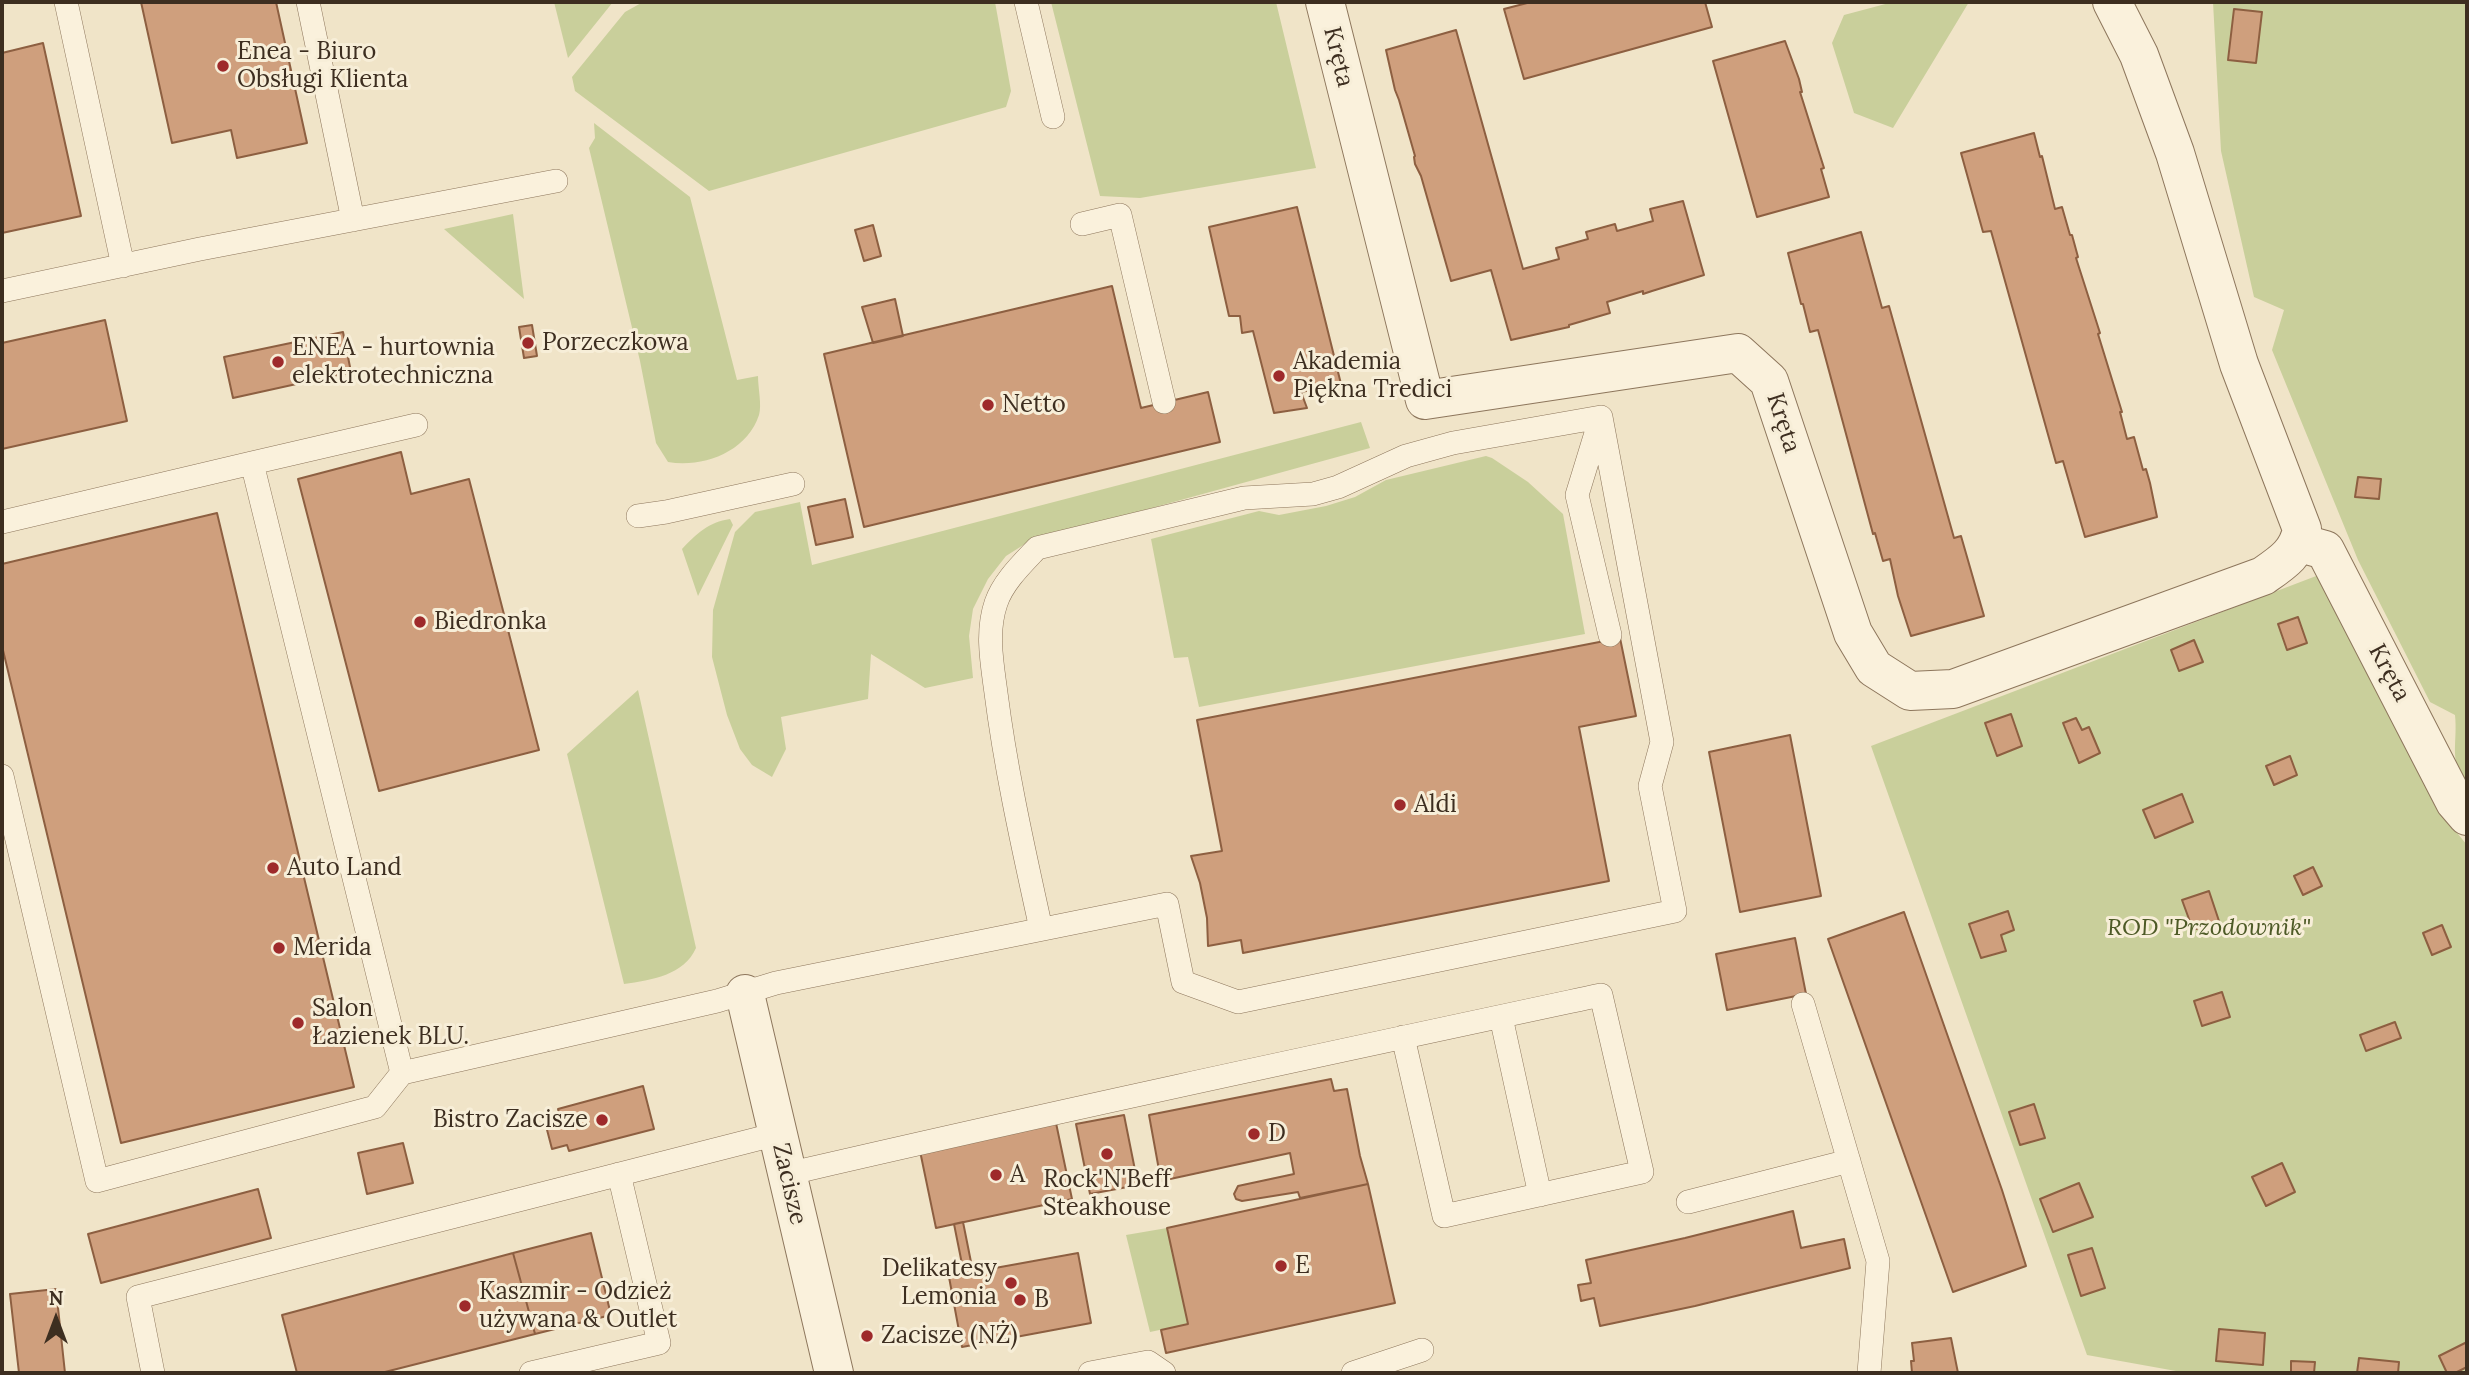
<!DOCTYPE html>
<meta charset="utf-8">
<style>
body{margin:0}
#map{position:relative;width:2469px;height:1375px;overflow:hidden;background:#f0e4c8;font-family:Lora,serif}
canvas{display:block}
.frame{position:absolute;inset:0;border:4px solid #3d2e20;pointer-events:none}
.north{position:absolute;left:21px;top:1284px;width:70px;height:70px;-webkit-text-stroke:5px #f7eed8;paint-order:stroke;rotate:0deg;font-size:19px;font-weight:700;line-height:28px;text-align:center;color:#3d2e20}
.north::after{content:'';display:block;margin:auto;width:24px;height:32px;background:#3d2e20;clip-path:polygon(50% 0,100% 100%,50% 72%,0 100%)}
</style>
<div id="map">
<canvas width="2469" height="1375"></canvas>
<div class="frame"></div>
<div class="north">N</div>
</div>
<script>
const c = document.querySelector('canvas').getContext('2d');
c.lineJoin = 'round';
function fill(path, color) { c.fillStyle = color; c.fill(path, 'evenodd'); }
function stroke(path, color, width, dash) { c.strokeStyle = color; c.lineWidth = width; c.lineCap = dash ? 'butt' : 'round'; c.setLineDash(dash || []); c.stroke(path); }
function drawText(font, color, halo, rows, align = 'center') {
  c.font = font + ' Lora,serif'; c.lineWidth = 6; c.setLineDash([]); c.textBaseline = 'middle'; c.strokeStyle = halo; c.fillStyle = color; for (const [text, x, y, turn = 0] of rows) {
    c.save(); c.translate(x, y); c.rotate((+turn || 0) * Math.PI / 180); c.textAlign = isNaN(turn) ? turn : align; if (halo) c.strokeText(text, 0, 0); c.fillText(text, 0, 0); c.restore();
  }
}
fill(new Path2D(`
 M554,2H613L568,58Z
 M643,2H995L1011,91L1006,107L709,191L575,91L572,77L625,12Z
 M1051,2H1276L1316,168L1140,198L1100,196Z
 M1893,2H1969L1893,128L1854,113L1832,43L1844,15Z
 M2213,2H2467V786C2448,760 2458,744 2455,715L2430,702L2358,560L2272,350L2284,310L2254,297L2221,151Z
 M594,123L690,197L737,380L758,376C758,388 762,405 759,415C747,452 703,468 668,462L656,443L640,361L589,148L595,138Z
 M513,214L524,299L444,229Z
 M1361,422L1370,448L1028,542L1006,556L988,579L973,609L969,636L973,678L925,688L871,654L868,699L781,717L786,749L772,777L752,765L740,749L727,715L712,657L713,610L735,532L755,512L800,502L812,565Z
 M1486,456L1492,458L1528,482L1563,514L1585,634L1199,707L1188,657L1174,658L1151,539L1259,511L1279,515L1326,506L1355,497L1386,480Z
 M730,519L733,525L698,596L682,549C696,534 709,522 730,519Z
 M2324,573L2435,806L2467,845V1373H2187L2087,1355L1871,746Z
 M638,690L696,948C684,975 652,980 624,984L567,754Z
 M1167,1228L1188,1324L1150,1332L1126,1235Z`), '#c9cf9b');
const building = new Path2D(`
 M141,2H276L307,143L237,158L231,130L172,143Z
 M1531,2H1705L1712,27L1524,79L1504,9Z
 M2234,9L2262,12L2256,63L2228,60Z
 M1456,30L1523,269L1559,259L1556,248L1588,239L1586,232L1615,224L1617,231L1653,221L1650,209L1683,201L1704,275L1652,291L1643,294V291L1607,302L1610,313L1569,325V327L1511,340L1491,270L1451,281L1421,176L1415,164L1414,157L1415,156L1399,100L1395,90L1386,50Z
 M1785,41L1799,79L1802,92H1800L1824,168L1821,169L1829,197L1757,217L1713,61Z
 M43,43L81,216L2,233V53Z
 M2034,133L2040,157L2042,156L2055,209L2062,207L2070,235H2072L2078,257L2076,258L2100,333L2098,334L2122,412H2120L2127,439L2134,437L2143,470L2146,469L2150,483L2157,517L2085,537L2063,461L2056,463L1991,231L1983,232L1961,153Z
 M1297,207L1341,384L1301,392L1307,408L1274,413L1253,331L1242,333L1240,316H1229L1209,227Z
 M873,225L881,256L864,261L855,230Z
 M1861,232L1882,308L1889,306L1954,538L1961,536L1984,616L1911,636L1898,596L1890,559L1883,561L1875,533L1873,534L1818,330L1810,332L1803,304H1801L1788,253Z
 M1112,286L1141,408L1208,392L1220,442L864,527L824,354Z
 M895,299L903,336L873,343L862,307Z
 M105,320L127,421L2,449V343Z
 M532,325L537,356L524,358L519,327Z
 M343,332L351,372L233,398L224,357Z
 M401,452L411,494L469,479L539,750L379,791L298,479Z
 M2358,477L2381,479L2379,499L2355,497Z
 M845,499L853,537L816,545L808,507Z
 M217,513L354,1087L121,1143L2,646V564Z
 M2298,617L2307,643L2287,650L2278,624Z
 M1620,638L1636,716L1579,727L1609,881L1243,953L1241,940L1208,946L1207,918L1200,883L1191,856L1222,851L1197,720Z
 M2194,640L2203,662L2179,671L2171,650Z
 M2011,714L2022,746L1997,756L1985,723Z
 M2076,718L2082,730L2089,727L2100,753L2079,763L2063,723Z
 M1790,735L1821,896L1740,912L1709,752Z
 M2290,756L2297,775L2274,785L2266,766Z
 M2182,794L2193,822L2155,838L2143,810Z
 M2313,867L2322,886L2303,895L2294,876Z
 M2209,891L2219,921L2193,930L2182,900Z
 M2008,911L2014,930L2001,935L2006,951L1981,958L1969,924Z
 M1904,912L2002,1190L2026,1266L1953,1292L1828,939Z
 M2442,925L2451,947L2432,955L2423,933Z
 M1795,938L1806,994L1727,1010L1716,954Z
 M2222,992L2230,1017L2202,1026L2194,1001Z
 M2395,1022L2401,1038L2366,1051L2360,1035Z
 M1331,1079L1334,1091L1347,1089L1360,1156L1368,1184L1300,1198L1298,1192L1242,1201L1236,1199L1234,1194L1238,1186L1294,1174L1290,1153L1161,1181L1149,1115Z
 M643,1086L654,1129L569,1151L567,1145L552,1149L545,1122L560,1117L558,1109Z
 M2034,1104L2045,1138L2020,1145L2009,1112Z
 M1124,1115L1138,1185L1090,1194L1076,1124Z
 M1056,1123L1072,1199L936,1228L920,1151Z
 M403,1143L413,1183L367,1194L358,1153Z
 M2282,1163L2295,1192L2266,1206L2252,1177Z
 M2079,1183L2093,1217L2053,1232L2040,1199Z
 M1368,1184L1395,1303L1166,1353L1161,1330L1188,1324L1167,1228Z
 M258,1189L271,1238L101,1283L88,1234Z
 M1793,1211L1801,1248L1844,1239L1850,1268L1695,1306L1600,1326L1594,1298L1581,1301L1578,1285L1591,1283L1586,1260L1685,1238Z
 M963,1222L973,1272L1078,1253L1091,1323L962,1347L949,1277L964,1274L954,1224Z
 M591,1233L611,1315L535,1334L513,1253Z
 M2092,1248L2105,1288L2081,1296L2068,1255Z
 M513,1253L535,1334L381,1373H297L282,1315Z
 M56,1289L65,1373H19L10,1294Z
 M2219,1329L2265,1333L2263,1365L2216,1361Z
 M1951,1338L1958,1373H1912L1911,1361H1914L1912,1343Z
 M2467,1342V1367L2455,1373H2447L2439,1356Z
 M2359,1358L2399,1362L2398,1373H2357Z
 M2291,1361L2315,1362L2314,1373H2291Z`);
fill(building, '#cf9f7d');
stroke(building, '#8d5f41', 2);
const service = new Path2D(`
 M66,2L123,266
 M308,2L353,220
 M1026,2L1053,117
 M1082,224L1120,215L1164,402
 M2,291L200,249L556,181
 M1600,420L1577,495L1610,635
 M252,463L416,425
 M638,516L666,512L793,484
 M2,522L252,463L402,1073
 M2,776L97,1181L375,1107L402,1073L717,1001L776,983L1167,904L1183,982L1238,1002L1675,911L1650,786L1662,742L1601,417L1453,443L1406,456L1338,487L1313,494L1244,498L1037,548C1022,564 1003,582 996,603C986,632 992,663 996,693C1006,772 1024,851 1041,929
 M1803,1004L1878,1261L1869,1373
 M1501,1017L1540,1195
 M787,1174C1058,1111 1330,1053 1601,995L1642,1172L1444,1216L1403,1037
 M1688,1202L1849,1161
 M153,1373L138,1297L777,1134
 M531,1373L659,1343L619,1174
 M1090,1373L1148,1362L1164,1373
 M1353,1373L1422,1350`);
const minor = new Path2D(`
 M1325,2L1425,400L1738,353L1769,381L1853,633L1874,668L1910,691L1953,689L2263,576C2282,563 2298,553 2302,529L2239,364L2175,153L2139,55L2112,2
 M2300,543L2325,550L2455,802L2467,816`);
const tertiary = new Path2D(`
 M745,994L834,1373`);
stroke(service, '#8d765c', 24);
stroke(minor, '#8d765c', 40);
stroke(tertiary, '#8d765c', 40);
stroke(service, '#faf1dc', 23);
stroke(minor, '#faf1dc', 38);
stroke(tertiary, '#faf1dc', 38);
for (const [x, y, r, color] of [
 [223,66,7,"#9e2a2b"],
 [528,343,7,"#9e2a2b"],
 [278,362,7,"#9e2a2b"],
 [1279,376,7,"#9e2a2b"],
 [988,405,7,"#9e2a2b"],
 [420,622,7,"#9e2a2b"],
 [1400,805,7,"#9e2a2b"],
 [273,868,7,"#9e2a2b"],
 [279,948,7,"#9e2a2b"],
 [298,1023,7,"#9e2a2b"],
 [602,1120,7,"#9e2a2b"],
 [1254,1134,7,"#9e2a2b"],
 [1107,1154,7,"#9e2a2b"],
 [996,1175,7,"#9e2a2b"],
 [1281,1266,7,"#9e2a2b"],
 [1011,1283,7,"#9e2a2b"],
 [1020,1300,7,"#9e2a2b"],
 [465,1306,7,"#9e2a2b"],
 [867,1336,7,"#9e2a2b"]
]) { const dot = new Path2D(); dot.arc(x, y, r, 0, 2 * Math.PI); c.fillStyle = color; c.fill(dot); stroke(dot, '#f7eed8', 2.5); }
drawText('24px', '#3d2e20', '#f7eed8', [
 ["Enea - Biuro",237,52],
 ["Obsługi Klienta",237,80],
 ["Porzeczkowa",542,343],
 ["ENEA - hurtownia",292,348],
 ["elektrotechniczna",292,376],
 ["Akademia",1293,362],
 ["Piękna Tredici",1293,390],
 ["Netto",1002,405],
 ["Biedronka",434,622],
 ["Aldi",1414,805],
 ["Auto Land",287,868],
 ["Merida",293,948],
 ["Salon",312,1009],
 ["Łazienek BLU.",312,1037],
 ["Bistro Zacisze",588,1120,"right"],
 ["D",1268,1134],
 ["A",1010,1175],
 ["Rock'N'Beff",1107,1180,"center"],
 ["Steakhouse",1107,1208,"center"],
 ["E",1295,1266],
 ["Delikatesy",997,1269,"right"],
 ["Lemonia",997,1297,"right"],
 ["Kaszmir - Odzież",479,1292],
 ["używana & Outlet",479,1320],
 ["B",1034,1300],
 ["Zacisze (NŻ)",881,1336]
], 'left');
drawText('24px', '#3d2e20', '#f7eed8', [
 ["Kręta",1338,57,76],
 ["Kręta",1783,423,72],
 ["Kręta",2389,673,62],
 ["Zacisze",789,1184,77]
]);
drawText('italic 24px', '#4d5a26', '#f7eed8', [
 ["ROD \"Przodownik\"",2209,928]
]);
</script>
